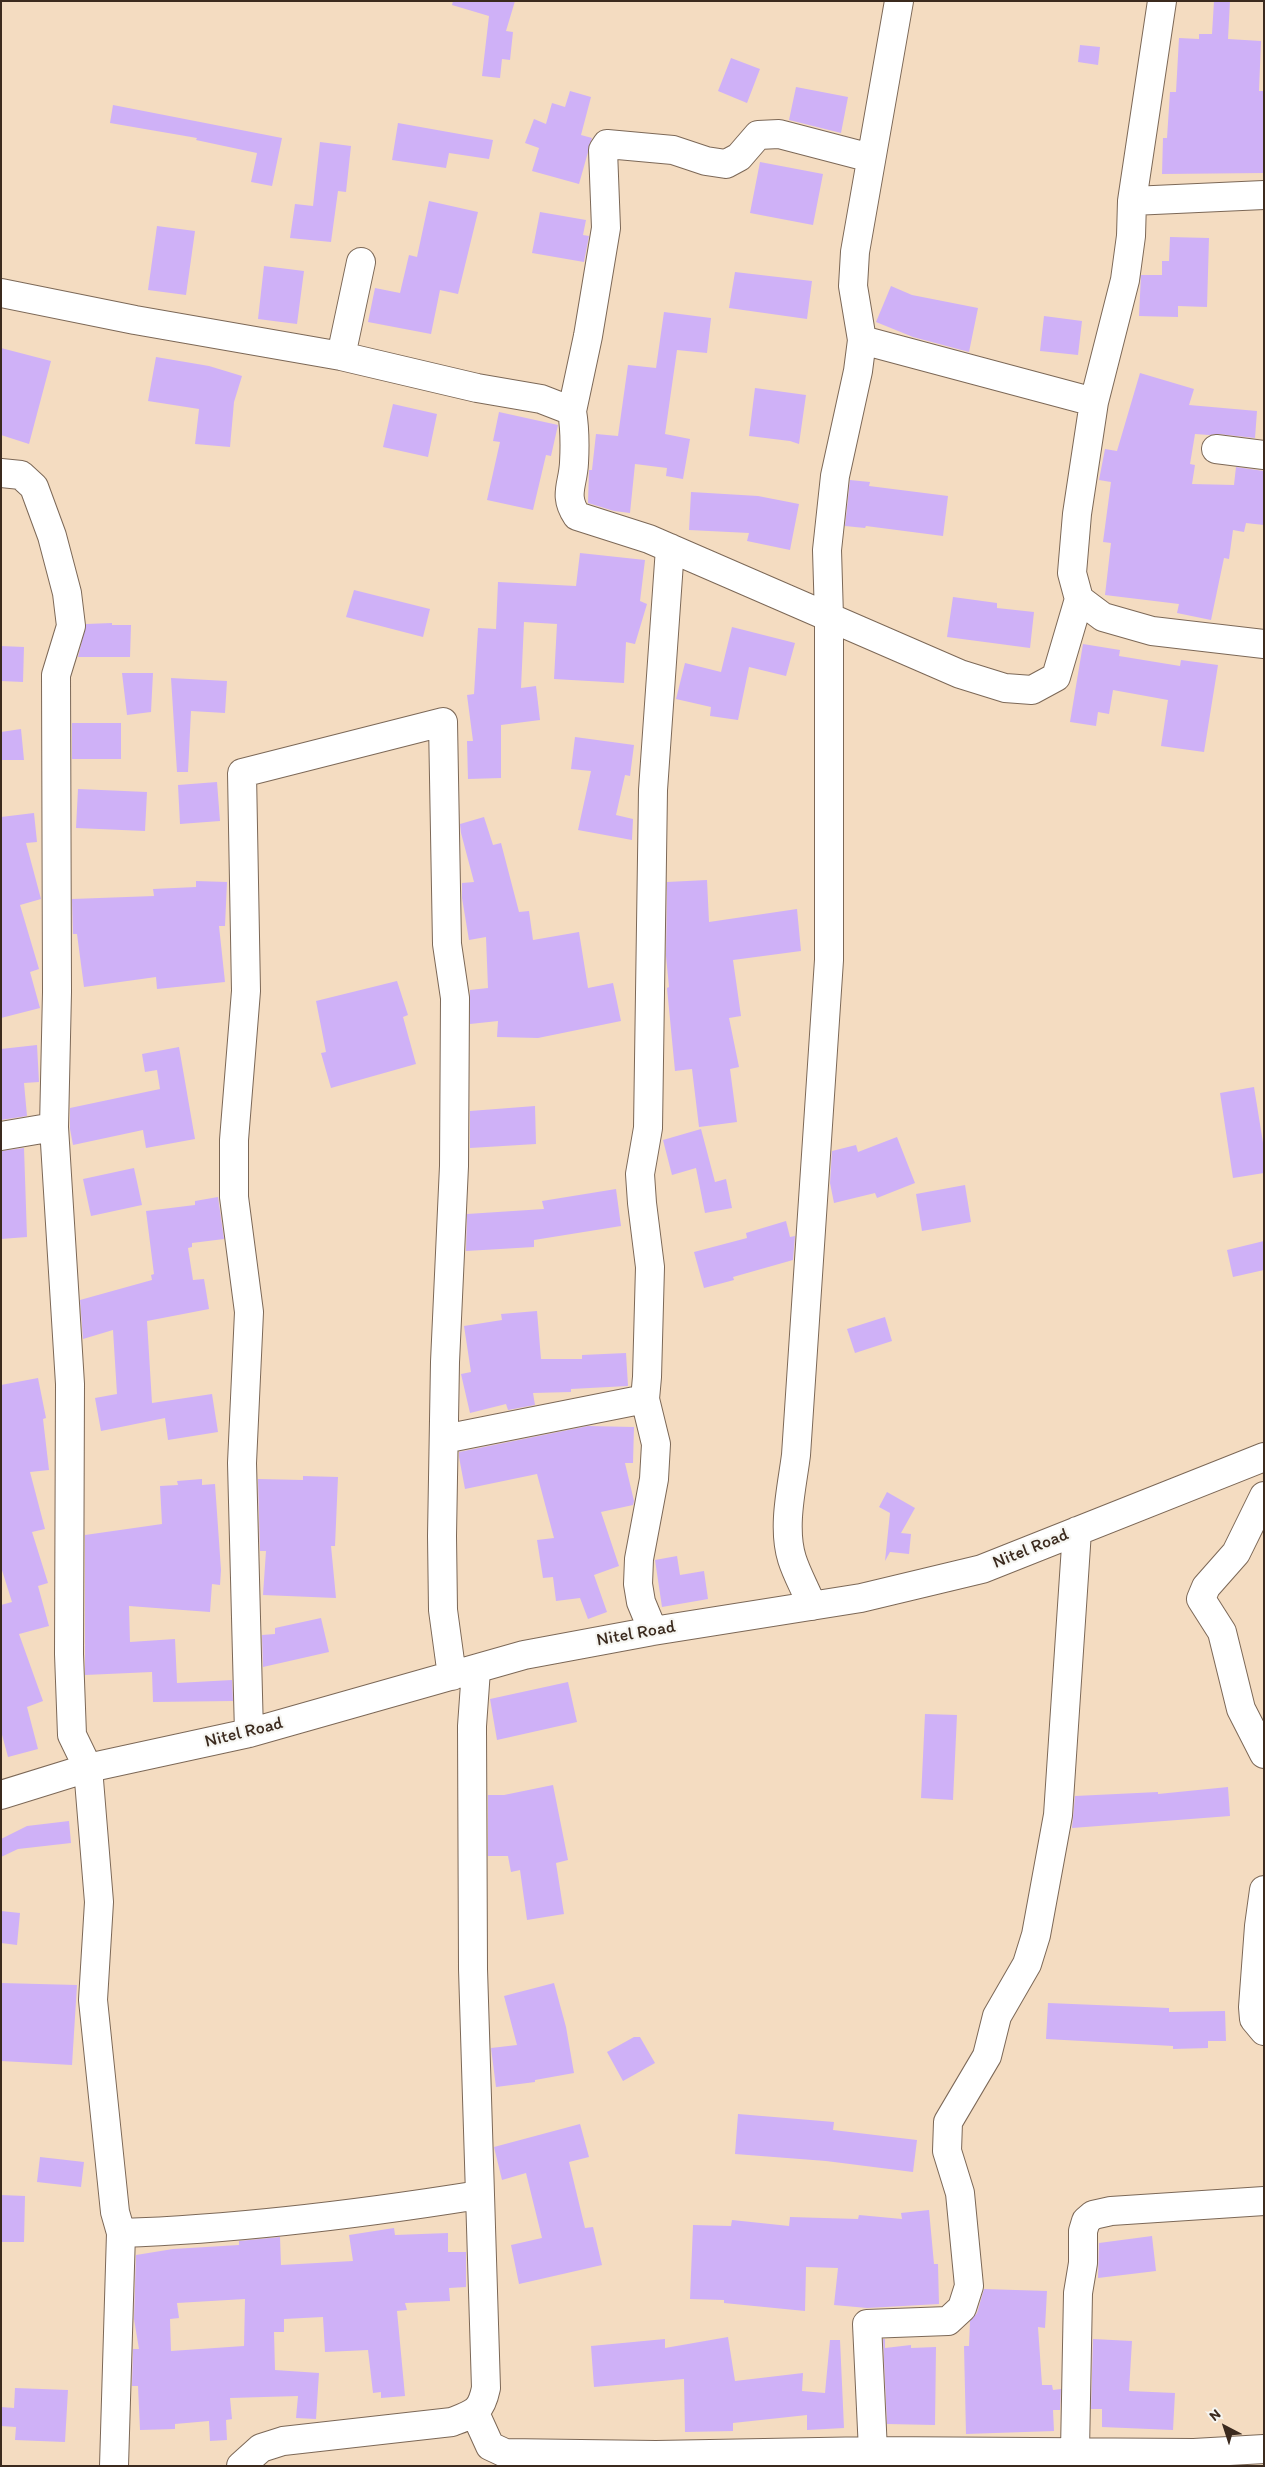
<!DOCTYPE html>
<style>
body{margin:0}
#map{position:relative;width:1265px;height:2467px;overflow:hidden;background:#f4dcc1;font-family:Itim,sans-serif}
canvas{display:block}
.frame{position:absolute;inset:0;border:2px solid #3b2a1e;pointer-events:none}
.north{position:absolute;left:1200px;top:2402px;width:50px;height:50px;-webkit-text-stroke:4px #f6f6f2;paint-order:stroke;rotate:320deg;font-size:14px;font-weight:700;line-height:20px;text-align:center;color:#3b2a1e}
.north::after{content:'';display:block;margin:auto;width:18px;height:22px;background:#3b2a1e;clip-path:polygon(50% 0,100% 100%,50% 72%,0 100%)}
</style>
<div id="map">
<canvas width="1265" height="2467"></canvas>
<div class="frame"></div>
<div class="north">N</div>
</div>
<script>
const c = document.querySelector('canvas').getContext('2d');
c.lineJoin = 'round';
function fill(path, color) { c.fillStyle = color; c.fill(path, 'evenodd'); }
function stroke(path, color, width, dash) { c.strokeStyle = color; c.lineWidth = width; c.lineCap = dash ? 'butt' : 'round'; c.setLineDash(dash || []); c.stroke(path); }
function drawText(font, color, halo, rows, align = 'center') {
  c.font = font + ' Itim,sans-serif'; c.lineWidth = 4.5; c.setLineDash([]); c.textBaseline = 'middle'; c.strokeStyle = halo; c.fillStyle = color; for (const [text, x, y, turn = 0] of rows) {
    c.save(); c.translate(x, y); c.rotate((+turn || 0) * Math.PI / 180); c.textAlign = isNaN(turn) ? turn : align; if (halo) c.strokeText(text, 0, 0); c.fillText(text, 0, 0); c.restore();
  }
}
fill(new Path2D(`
 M453,1H515L506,31L513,32L510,60L502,59L500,78L482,76L489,16L452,5Z
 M1214,1H1230L1228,39L1261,41L1259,91H1264V173L1162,174L1163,138H1167L1170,92H1176L1179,38L1199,39V34H1212Z
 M1080,45L1100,47L1098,65L1078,62Z
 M731,58L760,69L747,103L718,91Z
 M796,87L848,97L841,133L789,120Z
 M570,91L591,97L581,135L592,138L579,184L532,171L539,148L525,143L534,119L546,124L552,103L565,107Z
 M113,105L282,138L272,186L251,182L257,153L196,140L197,138L110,123Z
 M398,123L493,140L489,159L449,153L446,168L392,160Z
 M320,142L351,146L346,192L338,191L331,242L290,238L295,204L313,206Z
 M760,162L823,174L813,225L750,213Z
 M429,201L478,212L458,294L440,290L431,334L368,322L375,288L400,293L409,255L417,257Z
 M540,212L586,220L583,235L589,236L584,262L532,253Z
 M157,226L195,231L186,295L148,290Z
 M1170,237L1209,238L1207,307L1178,306V317L1139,316L1141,275H1162V261H1169Z
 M264,266L304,271L297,324L258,319Z
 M735,272L812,281L807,319L729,308Z
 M891,286L912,295L978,308L969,352L913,337L876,322Z
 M664,312L711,318L707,353L677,350L665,434L690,439L683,479L666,476L667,468L635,464L630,513L614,511L588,503L589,470H592L596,434L618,436L628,365L656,368Z
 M1044,316L1082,321L1078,355L1040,351Z
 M1,348L51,361L29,444L1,435Z
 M156,357L209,366L242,376L234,402L230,447L195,444L199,409L148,401Z
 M1140,373L1194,389L1189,405L1257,411L1255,438L1218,434L1209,435L1195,434L1190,464L1195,465L1192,484L1234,485L1236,467L1264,471V525L1246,523L1244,532L1233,530L1229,559L1224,558L1211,620L1177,613L1179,604L1105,595L1111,543L1103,542L1111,482L1099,480L1105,449L1117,451Z
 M755,388L806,395L799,444L790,441L749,436Z
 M393,404L437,414L428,457L383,447Z
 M499,412L558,425L551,456L546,455L533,510L487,500L500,442L493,441Z
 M850,480L870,482L869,486L948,496L943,536L866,526L865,528L845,526Z
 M691,492L758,496L799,504L790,550L747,541L749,533L689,530Z
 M580,553L645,560L640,601L647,604L635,644L626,642L624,683L554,679L557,624L524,622L521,688L536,686L540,720L501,725V778L468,779L467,741H473L467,695L474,694L478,628L496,629L498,582L576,586Z
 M354,590L430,609L423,637L346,617Z
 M953,597L997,603V608L1034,612L1030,648L947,637Z
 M112,623V625H131L130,657H78L86,624Z
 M732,627L795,643L786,676L749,667L738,720L710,716L711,707L676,699L685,663L721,672Z
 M1083,644L1120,650L1119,656L1180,666L1181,660L1218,665L1204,752L1161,746L1168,700L1113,690L1109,714L1098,712L1096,726L1070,722Z
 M1,646L24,647L23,682L1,681Z
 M122,673H153L151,712L127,715Z
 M171,678L227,681L225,713L191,711L188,772H177Z
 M72,723H121V759H72Z
 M21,729L24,760H1V732Z
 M575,737L634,745L630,776L625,775L616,815L633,819L632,840L578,830L591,771L571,769Z
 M217,782L220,821L180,824L178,785Z
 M78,789L147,792L145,831L76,828Z
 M34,813L37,842L26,843L41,899L20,905L39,969L30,972L40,1008L1,1018V817Z
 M484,817L493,845L501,843L519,912L529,911L533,940L579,932L588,988L613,983L621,1021L538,1038L497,1037L498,1021L470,1024V990L488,988L486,937L469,940L462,898V883L474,882L461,833L460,824Z
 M707,880L709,922L797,909L801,951L733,960L741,1016L729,1018L739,1067L730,1069L737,1122L699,1127L692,1069L675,1071L667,988L669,987L666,956L667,882Z
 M196,881L227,882L225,926H219L225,982L157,989L156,977L84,987L77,934H73L72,899L154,896L153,889L196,887Z
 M397,981L408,1015L403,1017L416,1064L331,1088L321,1053L326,1052L316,1001Z
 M37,1045L39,1082L24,1083L27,1116L1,1120V1049Z
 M179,1047L195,1139L146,1148L143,1130L73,1145L70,1129V1108L160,1089L157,1070L145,1072L142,1054Z
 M1254,1087L1264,1149V1173L1233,1178L1220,1093Z
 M535,1106L536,1144L470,1148V1111Z
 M701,1129L715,1182L726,1179L732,1208L705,1213L696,1168L672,1175L663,1140Z
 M897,1137L915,1183L877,1198L875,1193L834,1203L830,1183L832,1151L856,1145L858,1152Z
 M24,1148L27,1237L1,1239V1151Z
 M134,1168L142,1205L91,1216L83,1179Z
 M965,1185L971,1222L922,1231L916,1194Z
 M616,1189L621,1226L534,1240V1247L466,1251L467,1214L544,1209L542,1201Z
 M218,1197L224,1239L192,1243V1247L188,1248L193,1280L204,1279L209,1309L147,1321L152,1403L212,1394L218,1432L168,1440L165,1418L101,1431L95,1398L117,1394L113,1330L83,1339L80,1300L152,1280L151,1275L154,1274L146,1211L195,1205V1201Z
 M786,1221L790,1237L795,1236L793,1260L733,1277L734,1280L704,1288L694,1252L747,1238L746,1233Z
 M1264,1241V1270L1233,1277L1227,1250Z
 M537,1311L541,1359H582V1355L626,1353L628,1386L571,1389V1392L533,1393L535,1405L508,1410L506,1404L470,1413L461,1374L471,1372L464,1326L502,1320L501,1314Z
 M885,1317L892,1341L855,1353L847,1329Z
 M38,1378L46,1418L43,1419L49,1470L30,1472L45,1529L32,1532L48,1583L38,1586L49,1626L19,1634L43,1701L27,1707L38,1749L8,1757L1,1731V1605L12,1602L1,1567V1385Z
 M588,1426L634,1427L633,1463H625L634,1501L633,1505L601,1512L619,1566L594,1575L607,1612L588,1619L580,1598L556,1601L553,1577L543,1578L537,1540L554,1538L537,1474L465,1489L459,1457V1452Z
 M303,1476L338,1477L335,1546H331L336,1598L263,1595L266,1551H260L258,1479L303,1480Z
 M202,1479V1485L215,1484L221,1570L220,1585L212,1584L210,1612L129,1606L130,1642L175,1639L177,1683L232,1680L233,1701L153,1702L152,1672L85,1675V1535L162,1524L160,1486L178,1485L177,1481Z
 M887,1492L915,1508L901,1533L911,1534L909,1554L890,1552L885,1561L890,1513L879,1507Z
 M677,1556L680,1575L704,1571L708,1599L662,1607L655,1560Z
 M321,1618L329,1652L263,1667L262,1635L275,1634V1628Z
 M568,1682L577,1722L497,1740L490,1699Z
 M925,1714L957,1715L953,1800L921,1798Z
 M553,1785L568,1860L556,1863L564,1914L527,1920L520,1870L511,1872L508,1856H488V1795H504Z
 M1228,1787L1230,1816L1072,1828L1075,1796L1158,1792V1794Z
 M69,1821L71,1843L18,1849L1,1857V1839L27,1826Z
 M1,1911L20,1913L17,1945L1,1943Z
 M1,1983L77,1985L72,2065L1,2061Z
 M554,1983L566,2027L574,2073L535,2080V2082L496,2087L491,2048L517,2045L504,1996Z
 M1048,2003L1169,2008V2012L1225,2011L1226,2041H1208V2048L1173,2049V2046L1046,2039Z
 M634,2037H640L655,2063L623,2081L607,2052Z
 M738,2114L834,2122L833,2130L917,2140L913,2172L826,2161L735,2154Z
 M580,2124L589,2157L569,2162L585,2228L593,2227L602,2265L519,2284L511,2245L542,2238L526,2173L502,2180L494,2147Z
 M40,2157L84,2162L81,2187L37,2182Z
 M1,2195L25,2196L24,2242H1Z
 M929,2210L934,2264H938L939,2304L867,2308L834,2305L838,2268L806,2267L805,2311L724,2303V2300L690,2299L693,2225L731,2226L732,2220L789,2226L790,2217L858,2219L859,2215L902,2219L901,2213Z
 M394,2228L395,2235L448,2233V2252H466V2287L449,2288L450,2301L405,2303L407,2310L397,2311L405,2396L381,2398V2392L373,2393L368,2350L325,2352L323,2317L284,2319V2332H274L275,2370L319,2373L316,2419L296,2418L298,2396L230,2398L232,2419L226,2420L227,2440L210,2441L209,2421L175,2424V2429L140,2430L138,2386H132L133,2349H139L134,2319L136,2255L173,2249L239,2245V2241L280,2237L281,2265L353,2261L349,2235ZM245,2299L244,2346L171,2351L170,2319L179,2318L177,2303Z
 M1152,2236L1156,2271L1098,2278L1099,2243Z
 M984,2289L1047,2291L1045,2328L1038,2327L1042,2385H1052L1053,2390L1061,2389L1060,2410H1053L1054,2431L966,2434L964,2346H969L970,2321L977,2313Z
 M728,2337L735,2381L803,2373L802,2391L825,2393L830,2340H840L844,2428L807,2430V2415L733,2423V2431L685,2432L684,2379L594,2387L591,2346L665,2339V2348Z
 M883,2339H885V2348L911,2345V2348L936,2347L935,2425L887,2424Z
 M1093,2339L1132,2341L1129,2391L1175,2393L1173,2430L1102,2427V2409H1091Z
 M15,2388L68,2390L65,2442L15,2440L16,2427L1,2426V2407L14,2408Z`), '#cfb1f7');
const minor = new Path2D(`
 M1162,1L1132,201L1131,236L1125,280L1094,402L1077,514L1072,573L1079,599L1103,617L1152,631L1264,644
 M1132,201L1264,195
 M1,293L135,320L341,356L477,388L541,399L572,411C575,429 575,445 574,463C573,485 563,495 577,516L649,539L960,674L1005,688L1032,690L1056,677L1079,599
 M862,340L1094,402
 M341,356L361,262
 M572,411L588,336L606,228L603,150L607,144L673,150L706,161L726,164L739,157L758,135L779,134L871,158
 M1216,449L1264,455
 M1,473L21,475L34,487L52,536L67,593L71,626L56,675L57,992L54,1127L70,1384L69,1654L72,1735L88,1768L99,1902L93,2000L115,2212L121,2233L114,2466
 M1,1136L54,1127
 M444,1439L645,1399
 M1264,1496L1236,1553L1206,1587L1201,1599L1222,1632L1241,1709L1264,1754
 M812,1606C806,1590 797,1575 792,1559C782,1527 792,1487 796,1455L829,960V617L827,550L835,476L858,371L862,340L853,286L855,252L899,1
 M653,1631L641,1602L638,1584L639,1559L654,1479L656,1444L645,1399L647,1377L650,1267L642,1203L640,1174L648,1128L653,790L670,548
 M249,1733L242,1463L249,1312L234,1197V1140L246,991L242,773L443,722L447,944L455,998L454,1166L445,1362L442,1536L443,1610L452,1676
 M1,1795L88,1768L249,1733L524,1655L653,1631L861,1598L982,1569L1264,1457
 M1264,1890L1259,1926L1253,2007L1254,2019L1264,2031
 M121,2233C241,2229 360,2214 479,2195
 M475,2413L490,2446L505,2453L656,2455L873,2451L1194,2453L1264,2449
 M873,2451L867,2324L948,2321L962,2308L969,2286L960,2193L947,2151L948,2122L987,2056L997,2016L1027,1964L1036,1935L1058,1815L1077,1531
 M1075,2451L1078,2293L1083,2263V2231L1086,2221L1093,2215L1111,2211L1264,2201
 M241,2466L261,2448L283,2441L452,2422C475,2413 481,2412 486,2388L473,1969L472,1726L476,1670`);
stroke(minor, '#7c6857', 30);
stroke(minor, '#fff', 28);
drawText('18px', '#3b2a1e', '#f6f6f2', [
 ["Nitel Road",1031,1549,-22],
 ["Nitel Road",636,1634,-10],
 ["Nitel Road",244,1733,-14]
]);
</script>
